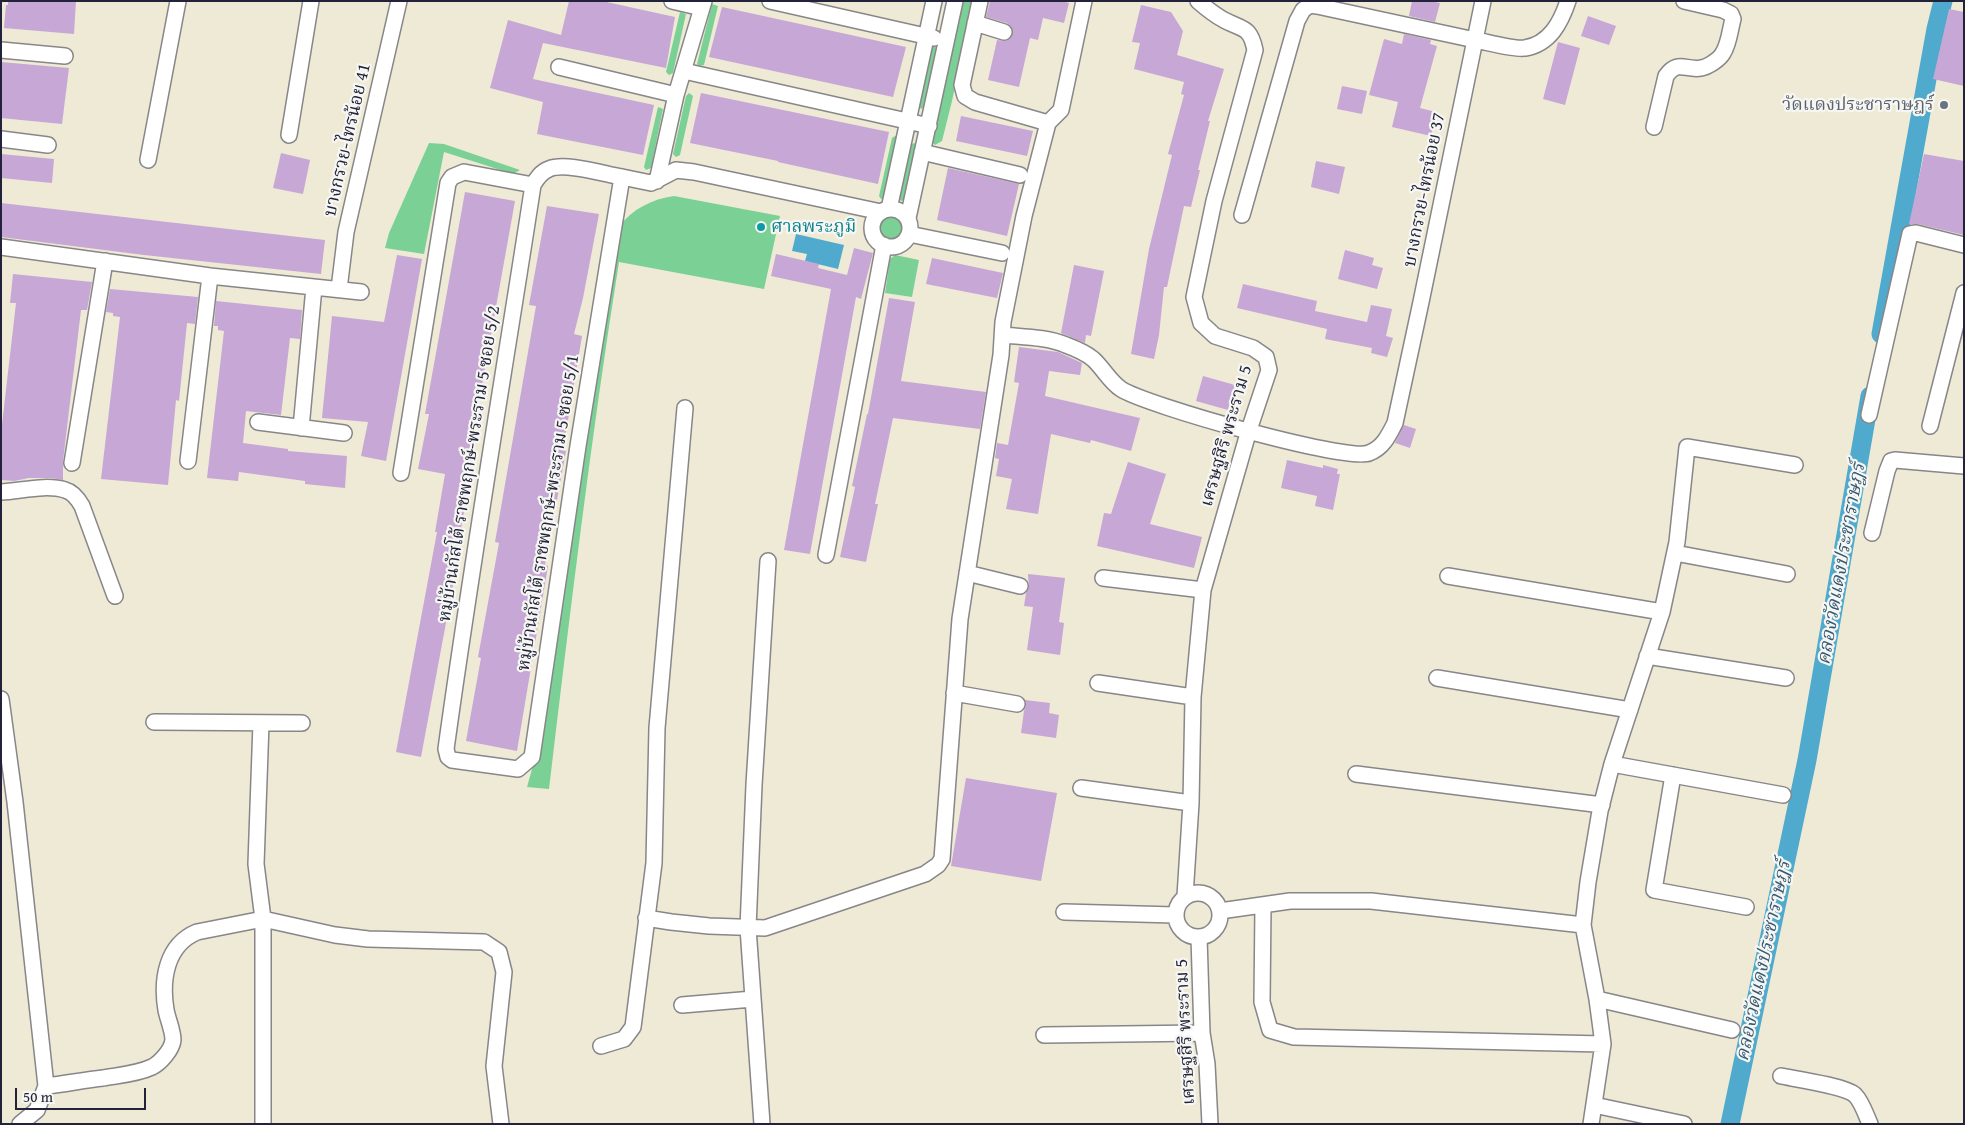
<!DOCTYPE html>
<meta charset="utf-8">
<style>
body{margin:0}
#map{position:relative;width:1965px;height:1125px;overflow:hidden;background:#eeead5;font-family:"Gentium Book Plus",serif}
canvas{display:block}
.frame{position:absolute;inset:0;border:2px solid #22223b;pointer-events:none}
.scale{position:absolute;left:15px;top:1088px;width:131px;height:22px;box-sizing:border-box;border:2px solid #22223b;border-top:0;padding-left:6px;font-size:15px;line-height:18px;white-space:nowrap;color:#22223b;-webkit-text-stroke:4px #f6f6f2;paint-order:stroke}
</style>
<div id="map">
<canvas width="1965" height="1125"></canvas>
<div class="frame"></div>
<div class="scale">50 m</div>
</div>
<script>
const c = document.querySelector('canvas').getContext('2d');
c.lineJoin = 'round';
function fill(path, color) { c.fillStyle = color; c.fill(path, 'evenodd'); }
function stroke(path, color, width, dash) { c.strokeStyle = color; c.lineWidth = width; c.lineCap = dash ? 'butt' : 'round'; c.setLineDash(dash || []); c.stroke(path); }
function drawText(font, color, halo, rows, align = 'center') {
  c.font = font + ' "Gentium Book Plus","Noto Serif Thai",serif'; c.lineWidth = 4.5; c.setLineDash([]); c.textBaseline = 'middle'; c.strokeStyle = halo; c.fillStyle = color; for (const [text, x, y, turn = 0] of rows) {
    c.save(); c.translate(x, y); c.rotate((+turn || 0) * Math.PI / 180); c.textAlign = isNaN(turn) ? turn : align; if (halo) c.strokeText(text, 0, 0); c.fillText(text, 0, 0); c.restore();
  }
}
fill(new Path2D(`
 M963,1H973L952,101L942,141L935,145L932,142Z
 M712,4L718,6L704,65L699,66L697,64Z
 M680,12L686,14L673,73L669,75L666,72Z
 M933,46L938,48L925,107L921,109L919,106Z
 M689,93L693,96L680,155L676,157L673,154L686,96Z
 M658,107L663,109L651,168L646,170L644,167Z
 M895,136H897L885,197L881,199L879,196L892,138Z
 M429,143L444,144L520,170L513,174L444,152L424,254L385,248L389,233Z
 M914,143L918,145L906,199L901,201L898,197L910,145Z
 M674,196L780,216L764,289L619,262C591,437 570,613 549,789L527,787L537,751L619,227C632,209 652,199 674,196Z
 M880 228a11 11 0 1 1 22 0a11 11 0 1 1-22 0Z
 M895,255L919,260L912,297L885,293L890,259Z`), '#7bd195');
fill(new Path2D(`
 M796,234L844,245L838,269L805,261L807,254L792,251Z`), '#4faacd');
stroke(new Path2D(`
 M1881,334L1936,29L1943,1
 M1730,1124L1807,760L1870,396`), '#4faacd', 19);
fill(new Path2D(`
 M8,1H76L74,34L4,28L6,5H8Z
 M569,1H602L675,17L666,68L543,43L533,79L654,105L643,155L537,134L543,102L490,88L508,20L561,35Z
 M990,1H1062L1069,3L1064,23L1043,18L1038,40L1030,38L1019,87L988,80L997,40L1006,41L1010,39L1013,30L1007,23L986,17Z
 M1412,1H1431L1440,3L1435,22L1409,16Z
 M1141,5L1171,12L1183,31L1177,55L1224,69L1208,121H1210L1198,170H1200L1191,207L1184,206L1167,287H1164L1159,335L1154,359L1131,354L1149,249L1172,155L1168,154L1184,95L1181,94L1184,82L1134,69L1140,43L1132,42Z
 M722,7L906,47L893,97L709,57Z
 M1949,9L1964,12V86L1933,79Z
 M1588,16L1616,26L1609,45L1581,36Z
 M1404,34L1431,40L1430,44L1437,46L1420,108L1436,112L1431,136L1392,127L1398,102L1369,95L1384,39L1402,44Z
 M1558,42L1580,48L1565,105L1543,99Z
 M1,62L69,68L62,124L1,118Z
 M1342,86L1367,91L1362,114L1337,109Z
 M701,93L889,132L878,184L778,162V161L690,143Z
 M961,116L1033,131L1027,156L956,141Z
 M281,153L310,160L303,194L273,188Z
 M1,154L54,159L52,183L1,178Z
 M1924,154L1964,161V235L1918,224H1909Z
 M1316,161L1345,167L1339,194L1311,187Z
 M948,168L1019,184L1007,236L937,220Z
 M465,192L515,201L473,435L477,436L457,552L459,553L421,757L396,752L437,532H435L445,474L418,469L429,414H425Z
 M1,203L325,240L321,274L144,255L1,237Z
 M547,206L599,214L583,298L574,334L582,336L563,450L566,451L545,565L548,566L517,751L466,741L481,658L478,657L499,543L495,542L536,306L529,305Z
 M854,248L873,253L861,299L856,297L810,554L784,550L831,289L771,276L776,254L819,264L818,268L847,275Z
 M1345,250L1374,258L1372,265L1383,268L1377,289L1338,279Z
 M397,255L422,259L386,461L361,456L368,422L322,418L332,316L384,322Z
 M932,258L1003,273L997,298L926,284Z
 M1074,265L1104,271L1091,336L1086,335L1085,343L1061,333Z
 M13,274L92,282L87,310H81L63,461V480L50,478H29L14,481L1,480V433L16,303H10Z
 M1243,284L1317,301L1315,311L1367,322L1371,305L1392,309L1386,336L1393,338L1387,357L1371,353L1372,348L1325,339L1327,329L1237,308Z
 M110,289L198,297L195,324L187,323L179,401L176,400L168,485L101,479L120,317L113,316V313L106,312Z
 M889,298L915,302L901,381L986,392L980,429L893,418L875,504H878L866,562L840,557L855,487L852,486L867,414H868Z
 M216,301L302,310L300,339L290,338L281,415L246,411L243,443L288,449V451L347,456L345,488L305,484V481L239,472L238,481L207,478L224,331L218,330V326H214Z
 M1019,347L1058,352L1082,363L1080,375L1049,371L1045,396L1140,418L1131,451L1091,440L1090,443L1051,434L1038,514L1006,509L1012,479L996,476L999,459L995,458L997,443L1008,445L1019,383L1014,382Z
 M1203,376L1235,385L1228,410L1196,401Z
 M1404,425L1416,429L1410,448L1395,443Z
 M1287,460L1323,468V465L1338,469L1337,474H1340L1333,510L1315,506L1317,496L1281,488Z
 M1128,462L1166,474L1150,524L1202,537L1194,568L1097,546L1104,513L1111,514Z
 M1028,574L1065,578L1059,622L1064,623L1060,655L1027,650L1033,607L1024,606L1026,593L1029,588Z
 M1025,700L1050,703L1049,713L1059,715L1056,738L1021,733L1024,711L1026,705Z
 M966,778L1057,793L1041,881L951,866Z`), '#c7a7d5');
const minor = new Path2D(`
 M672,1L702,8
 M770,1L934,38
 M980,1L962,85L965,96L975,102L1048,123
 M975,23L1004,32
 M1,50L65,56
 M559,67L676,95
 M684,71L929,126
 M1654,127L1666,76C1678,59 1686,71 1701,68C1708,67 1720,59 1723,53C1729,44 1730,30 1733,19L1731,14L1723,10L1684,1
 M289,135L311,1
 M1,139L48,145
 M922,152L1020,175
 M148,160L178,1
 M622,177L578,446L532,757L518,769L452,760L448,757L446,749C472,560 504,373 533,185C537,178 541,172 549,169C565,162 604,174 622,177L651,183L676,170L694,172L881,212
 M657,181L676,95L704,1
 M889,209L934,1
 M872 228a19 19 0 1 1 38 0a19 19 0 1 1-38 0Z
 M1242,215L1297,21L1303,10L1310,5L1317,6L1475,40L1483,1
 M908,218L955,1
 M909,234L1002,253
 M1,247L210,276L361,292
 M339,289L346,232L399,1
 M1003,335C1023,337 1047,337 1066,345C1074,348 1086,353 1093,359C1103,368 1110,382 1121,389C1145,405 1346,462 1369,453C1383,448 1389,435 1395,423L1421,302L1475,40C1487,42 1515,50 1525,48C1550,44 1561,22 1568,1
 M1869,415L1910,234L1916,233L1964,245
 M258,422L344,433
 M1930,426L1964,293
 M301,428L314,287
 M188,461L210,276
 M72,463L105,261
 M401,473L448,183L452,177L464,172L533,185
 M1,492C21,491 46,484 65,490C73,492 78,499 82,506L115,596
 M1872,533L1887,471L1891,461L1895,460L1964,466
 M1675,553L1787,574
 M826,555L884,245
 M967,573L1020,586
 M1448,576L1662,612
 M1103,578L1203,590
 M1647,656L1786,678
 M1437,678L1630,710
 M1098,683L1193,697
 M954,693L1017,704
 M1,699L15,802L46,1086L37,1110L20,1124
 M154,722L302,723
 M261,723L256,864L263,919V1124
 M1612,764L1783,795
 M1356,774L1602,805
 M1673,775L1654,890L1746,907
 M1081,788L1191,803
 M1176 915a22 22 0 1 1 44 0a22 22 0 1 1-44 0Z
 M1185,896L1191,803L1193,697L1203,590L1249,430L1269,370L1266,357L1253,348L1215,336L1201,323L1194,297L1214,201L1255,50C1250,26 1243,30 1224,20C1215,15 1206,8 1198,1
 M1263,905L1262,1002L1270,1030L1294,1037L1603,1044
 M1220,911L1290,901H1371L1583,925
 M1064,912L1175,915
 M646,918L671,922L709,926L765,928L925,874L938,865L942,859L960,619L1001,355L1003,322L1024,216L1048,123L1061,110L1084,1
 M1199,937L1202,1033L1207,1064L1210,1124
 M1597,999L1732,1030
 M682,1005L753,999
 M1044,1035L1202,1033
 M601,1046L624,1039L633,1027L654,863L657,728L685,408
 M1781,1076C1796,1079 1845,1086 1855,1095C1862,1102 1866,1115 1870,1124
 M46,1086C65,1084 84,1080 103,1078C120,1075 137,1074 152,1067C160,1063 172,1050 173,1040C173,1031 168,1020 166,1010C161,980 166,945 197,932L263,919L335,935L368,939L484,942L499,952L504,972L494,1066L501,1124
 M1594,1105L1684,1124
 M762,1124L748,928L754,785L768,561
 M1591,1124L1603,1044L1597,999L1583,925L1588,882L1600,811L1612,764L1662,612L1677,542L1687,447L1795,465`);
stroke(minor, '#888688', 18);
stroke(minor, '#fff', 15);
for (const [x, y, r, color] of [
 [1944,105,5,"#6b7280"],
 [761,227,5,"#0f9aa8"]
]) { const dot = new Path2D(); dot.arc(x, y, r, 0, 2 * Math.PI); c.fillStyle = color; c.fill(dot); stroke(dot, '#f6f6f2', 2); }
drawText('18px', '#5b616d', '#f6f6f2', [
 ["วัดแดงประชาราษฎร์",1934,105]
], 'right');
drawText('18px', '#22223b', '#f6f6f2', [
 ["บางกรวย-ไทรน้อย 41",348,140,-77],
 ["บางกรวย-ไทรน้อย 37",1425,190,-79],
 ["เศรษฐสิริ พระราม 5",1227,436,-74],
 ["หมู่บ้านกัสโต้ ราชพฤกษ์-พระราม 5 ซอย 5/2",470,464,-81],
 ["หมู่บ้านกัสโต้ ราชพฤกษ์-พระราม 5 ซอย 5/1",549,513,-81],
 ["เศรษฐสิริ พระราม 5",1186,1032,-93]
]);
drawText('18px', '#0d838f', '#f6f6f2', [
 ["ศาลพระภูมิ",771,227]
], 'left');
drawText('italic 19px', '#345875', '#f6f6f2', [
 ["คลองวัดแดงประชาราษฎร์",1842,564,-80],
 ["คลองวัดแดงประชาราษฎร์",1764,961,-78]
]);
</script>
